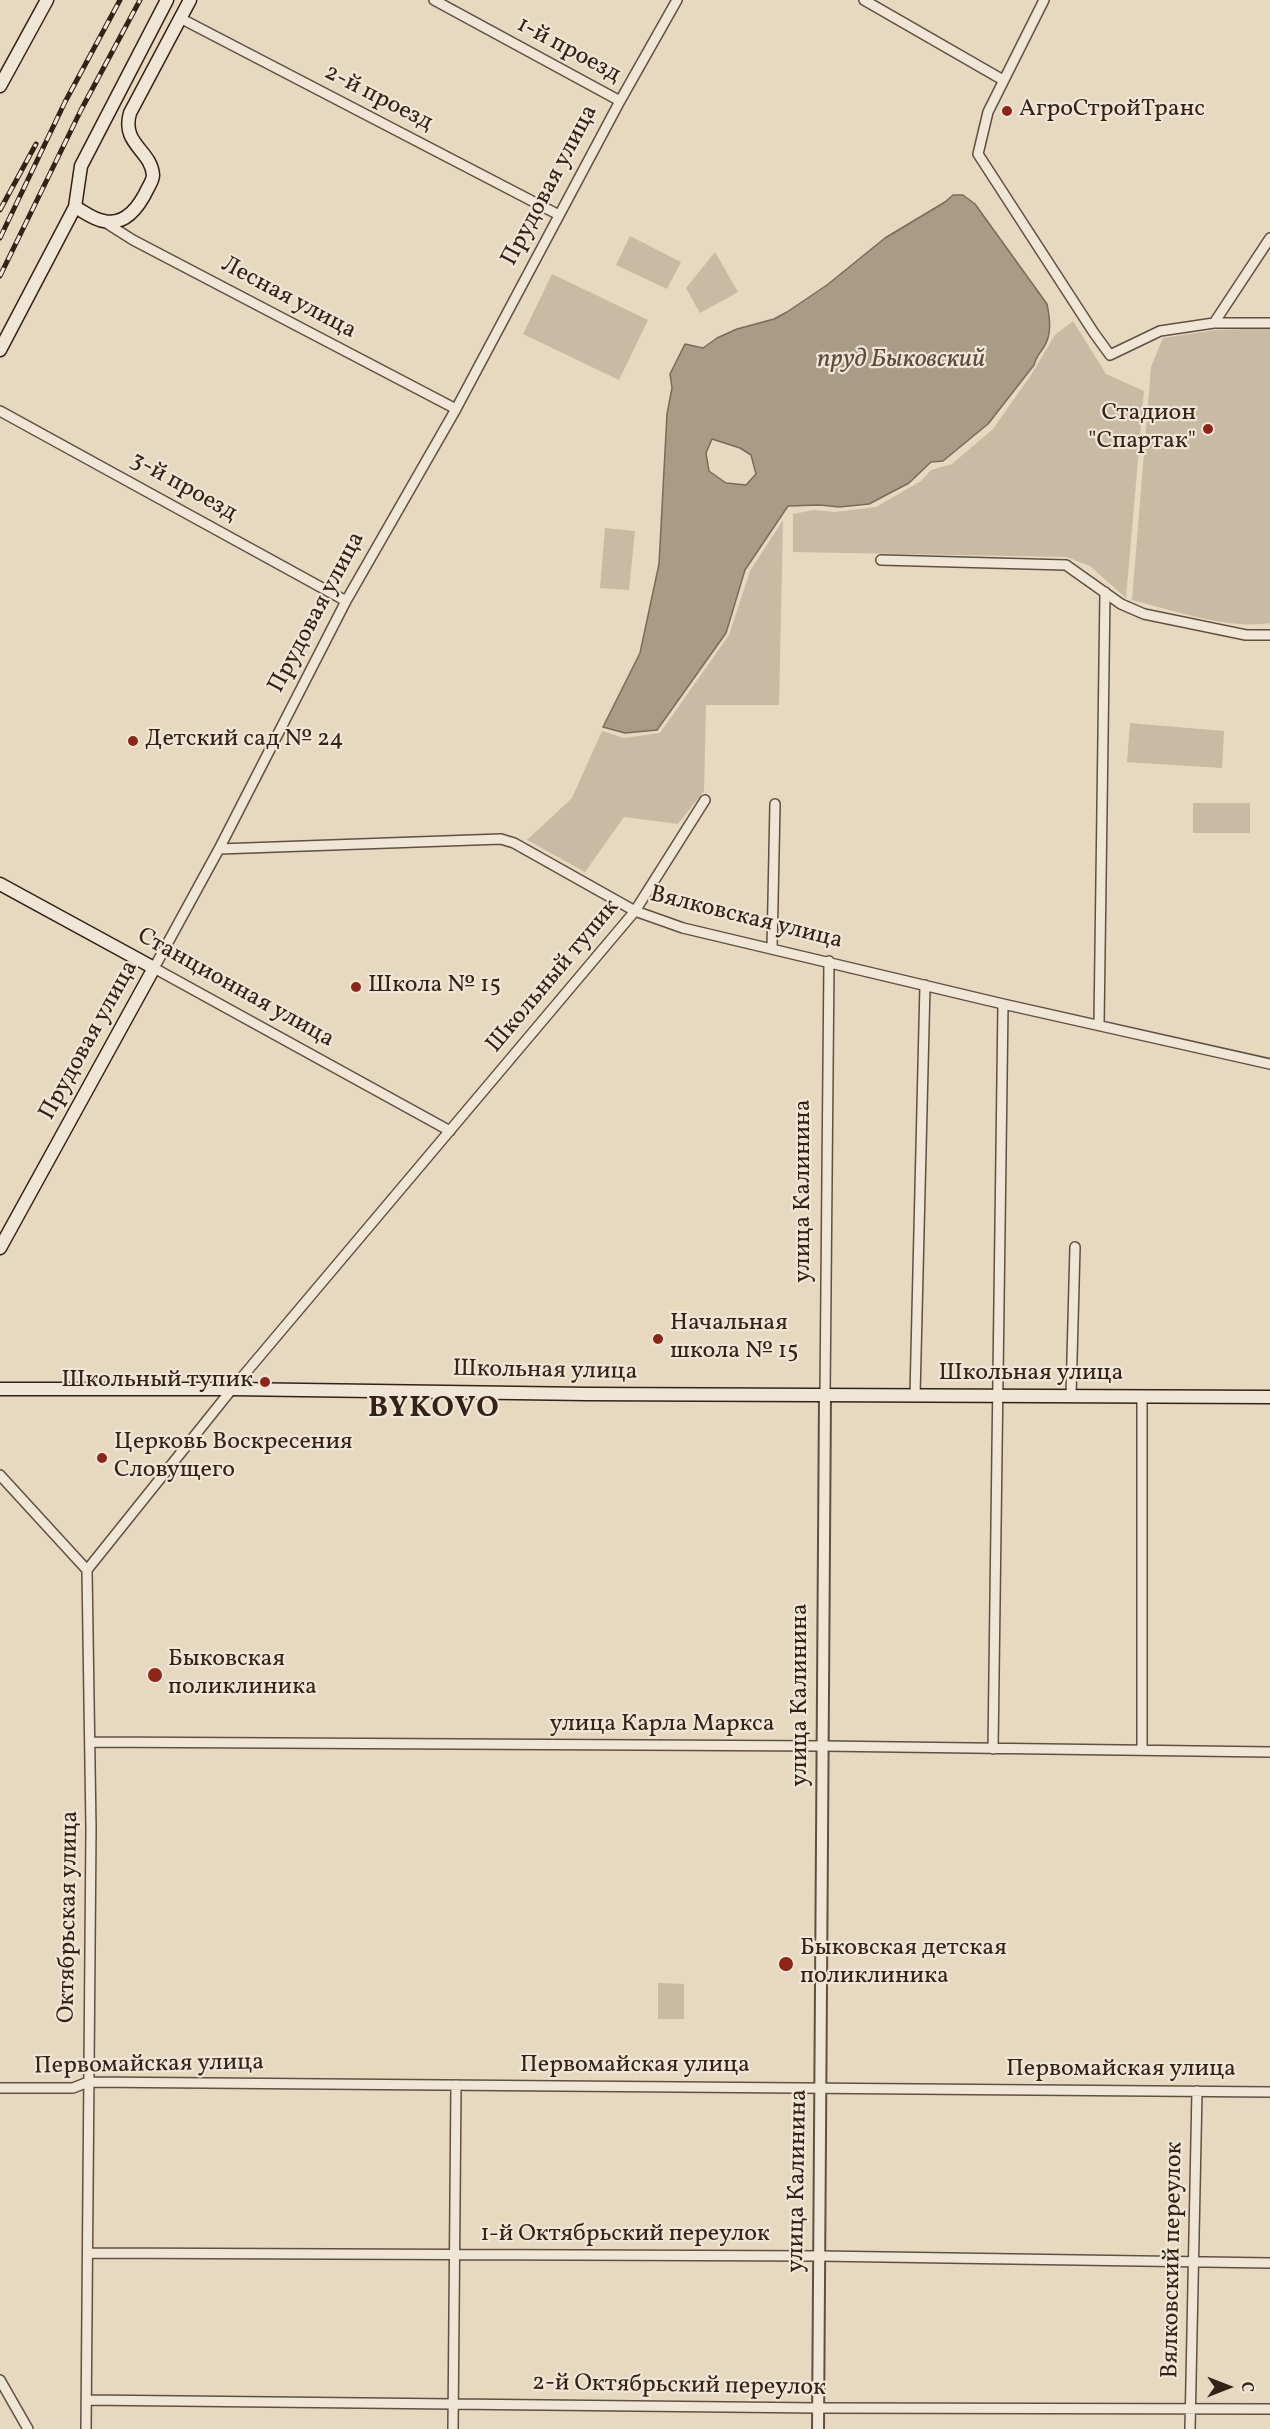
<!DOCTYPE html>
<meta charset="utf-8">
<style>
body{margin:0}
#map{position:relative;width:1270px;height:2429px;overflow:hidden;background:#e6d9c0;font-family:Vollkorn,serif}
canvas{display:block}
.north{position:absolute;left:1198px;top:2357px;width:60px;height:60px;-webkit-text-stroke:4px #efe6d6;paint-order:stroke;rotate:90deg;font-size:16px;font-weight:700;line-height:24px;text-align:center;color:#332215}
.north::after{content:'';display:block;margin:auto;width:21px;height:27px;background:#332215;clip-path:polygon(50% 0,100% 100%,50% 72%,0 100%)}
</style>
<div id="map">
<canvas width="1270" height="2429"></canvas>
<div class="north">С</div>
</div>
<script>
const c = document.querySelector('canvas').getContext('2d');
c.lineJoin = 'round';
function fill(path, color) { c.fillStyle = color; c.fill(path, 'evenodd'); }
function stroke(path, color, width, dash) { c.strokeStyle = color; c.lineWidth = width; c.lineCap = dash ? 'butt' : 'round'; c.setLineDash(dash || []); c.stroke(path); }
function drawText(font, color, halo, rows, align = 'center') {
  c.font = font + ' Vollkorn,serif'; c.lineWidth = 4.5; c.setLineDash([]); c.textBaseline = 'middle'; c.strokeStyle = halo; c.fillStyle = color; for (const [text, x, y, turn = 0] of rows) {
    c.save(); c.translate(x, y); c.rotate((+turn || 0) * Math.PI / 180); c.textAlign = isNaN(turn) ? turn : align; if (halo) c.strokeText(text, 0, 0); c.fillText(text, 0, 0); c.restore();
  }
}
fill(new Path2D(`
 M630,236L681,262L667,289L616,265Z
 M715,252L738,292L700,313L686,288Z
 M552,274L648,320L619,380L523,334Z
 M1073,321L1106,374L1144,391L1126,598L1090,566L1067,557L793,552V514L814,510L835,512L876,507L921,481L931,470L952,464L993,429L1031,375L1055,335Z
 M1270,328V623C1228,630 1173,610 1132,600L1151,367L1163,338L1216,330Z
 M783,520L779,705H706L704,791L678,824L624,817L585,872L527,840L572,798L602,731L624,738L660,733L729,635L750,571Z
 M605,528L635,531L629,590L600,588Z
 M1130,723L1224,731L1222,768L1127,762Z
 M1193,803H1250V833H1193Z
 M658,1983L684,1984V2019H658Z`), '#c8baa3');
const water = new Path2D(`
 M953,195H963L975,204L1047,304C1050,319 1052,334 1044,347C1039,354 1036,357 1034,365L988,424L943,461L931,462L909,483L869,504L839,507L820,505L788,506L745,570L726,633L657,730L625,733L603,727L640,653L659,564L667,414L672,388L670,374L685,344L703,348L717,338L737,329L774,319L787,312L827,285L885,238L945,202ZM712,439L740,448L751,455L756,474L746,485L726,483L709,471L706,453Z`);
fill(water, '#a99b86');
stroke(water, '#7a6b59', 1.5);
const minor = new Path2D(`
 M434,0L620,101
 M864,0L1003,80
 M1044,0L988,112L978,154L1094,333L1110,355L1160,331L1214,323H1270
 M180,18L559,215
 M103,221L133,240L456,409
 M1214,323L1270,238
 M0,411L346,601
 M881,560L1066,565L1121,604L1144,614L1246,635H1270
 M219,849L501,839L514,843L635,911L683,928L1003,1004L1270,1064
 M772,949L775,804
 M1099,1024L1105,592
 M450,1131L154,968L219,849L346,601L456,409L620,101L677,0
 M825,1395L829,961
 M915,1395L925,985
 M1071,1396L1075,1247
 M1142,1396V1750
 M0,1475L87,1570L91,1829L86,2429
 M87,1570L232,1389L635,911L705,800
 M90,1742L823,1746L1270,1752
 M993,1749L1003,1004
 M0,2088H73L88,2082L1270,2092
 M88,2253L820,2256L1270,2263
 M0,2380L28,2429
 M87,2400L818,2408L1270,2409
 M453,2429L456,2085
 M1190,2429L1197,2091`);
const tertiary = new Path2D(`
 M818,2429L825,1395`);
const secondary = new Path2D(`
 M0,86L47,0
 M75,207C83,211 94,220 104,221C126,226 140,205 148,188C150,184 153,180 153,175C151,150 121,144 130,113L190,0
 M0,350L75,207L81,166L167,0
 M0,884L154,968L0,1248
 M0,1389H232L587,1394L1270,1397`);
stroke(minor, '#605040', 12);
stroke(tertiary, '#605040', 14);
stroke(secondary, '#332215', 15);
stroke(minor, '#efe6d6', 9);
stroke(tertiary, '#efe6d6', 10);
stroke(secondary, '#efe6d6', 12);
const rail = new Path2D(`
 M0,210L36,144
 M0,238L65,102L120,0
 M0,276L81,110L140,0`);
stroke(rail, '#332215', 5);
stroke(rail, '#efe6d6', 3, [9]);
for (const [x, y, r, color] of [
 [1007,111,6,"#8f2418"],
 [1208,429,6,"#8f2418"],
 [133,741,6,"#8f2418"],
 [356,987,6,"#8f2418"],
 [658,1339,6,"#8f2418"],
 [265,1382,6,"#8f2418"],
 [102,1458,6,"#8f2418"],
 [155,1675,8,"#8f2418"],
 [786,1964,8,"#8f2418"]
]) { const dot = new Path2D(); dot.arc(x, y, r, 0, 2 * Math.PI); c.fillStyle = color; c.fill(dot); stroke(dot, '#efe6d6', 2); }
drawText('24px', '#332215', '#efe6d6', [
 ["1-й проезд",568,51,28],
 ["2-й проезд",378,99,27],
 ["Прудовая улица",551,186,-62],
 ["Лесная улица",288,299,28],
 ["3-й проезд",183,488,29],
 ["Прудовая улица",318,613,-62],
 ["Вялковская улица",746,919,14],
 ["Школьный тупик",554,977,-50],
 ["Станционная улица",235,989,29],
 ["Прудовая улица",90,1041,-61],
 ["улица Калинина",805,1191,-90],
 ["Школьная улица",545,1372,1],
 ["Школьная улица",1031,1375],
 ["улица Калинина",802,1695,-90],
 ["улица Карла Маркса",662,1726],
 ["Октябрьская улица",70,1917,-89],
 ["Первомайская улица",149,2066,-1],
 ["Первомайская улица",635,2067],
 ["Первомайская улица",1121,2071],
 ["улица Калинина",799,2181,-89],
 ["1-й Октябрьский переулок",625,2236],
 ["Вялковский переулок",1174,2260,-89],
 ["2-й Октябрьский переулок",679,2387,1]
]);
drawText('24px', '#332215', '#efe6d6', [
 ["АгроСтройТранс",1019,111],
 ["Стадион",1196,415,"right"],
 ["\"Спартак\"",1196,443,"right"],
 ["Детский сад № 24",145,741],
 ["Школа № 15",368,987],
 ["Начальная",670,1325],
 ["школа № 15",670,1353],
 ["Школьный тупик",253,1382,"right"],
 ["Церковь Воскресения",114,1444],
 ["Словущего",114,1472],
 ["Быковская",168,1661],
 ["поликлиника",168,1689],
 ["Быковская детская",800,1950],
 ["поликлиника",800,1978]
], 'left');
drawText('italic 26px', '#5c4c3d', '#efe6d6', [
 ["пруд Быковский",901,361]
]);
c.letterSpacing = '1.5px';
drawText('bold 30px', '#332215', '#efe6d6', [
 ["BYKOVO",434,1410]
]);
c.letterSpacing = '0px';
</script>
